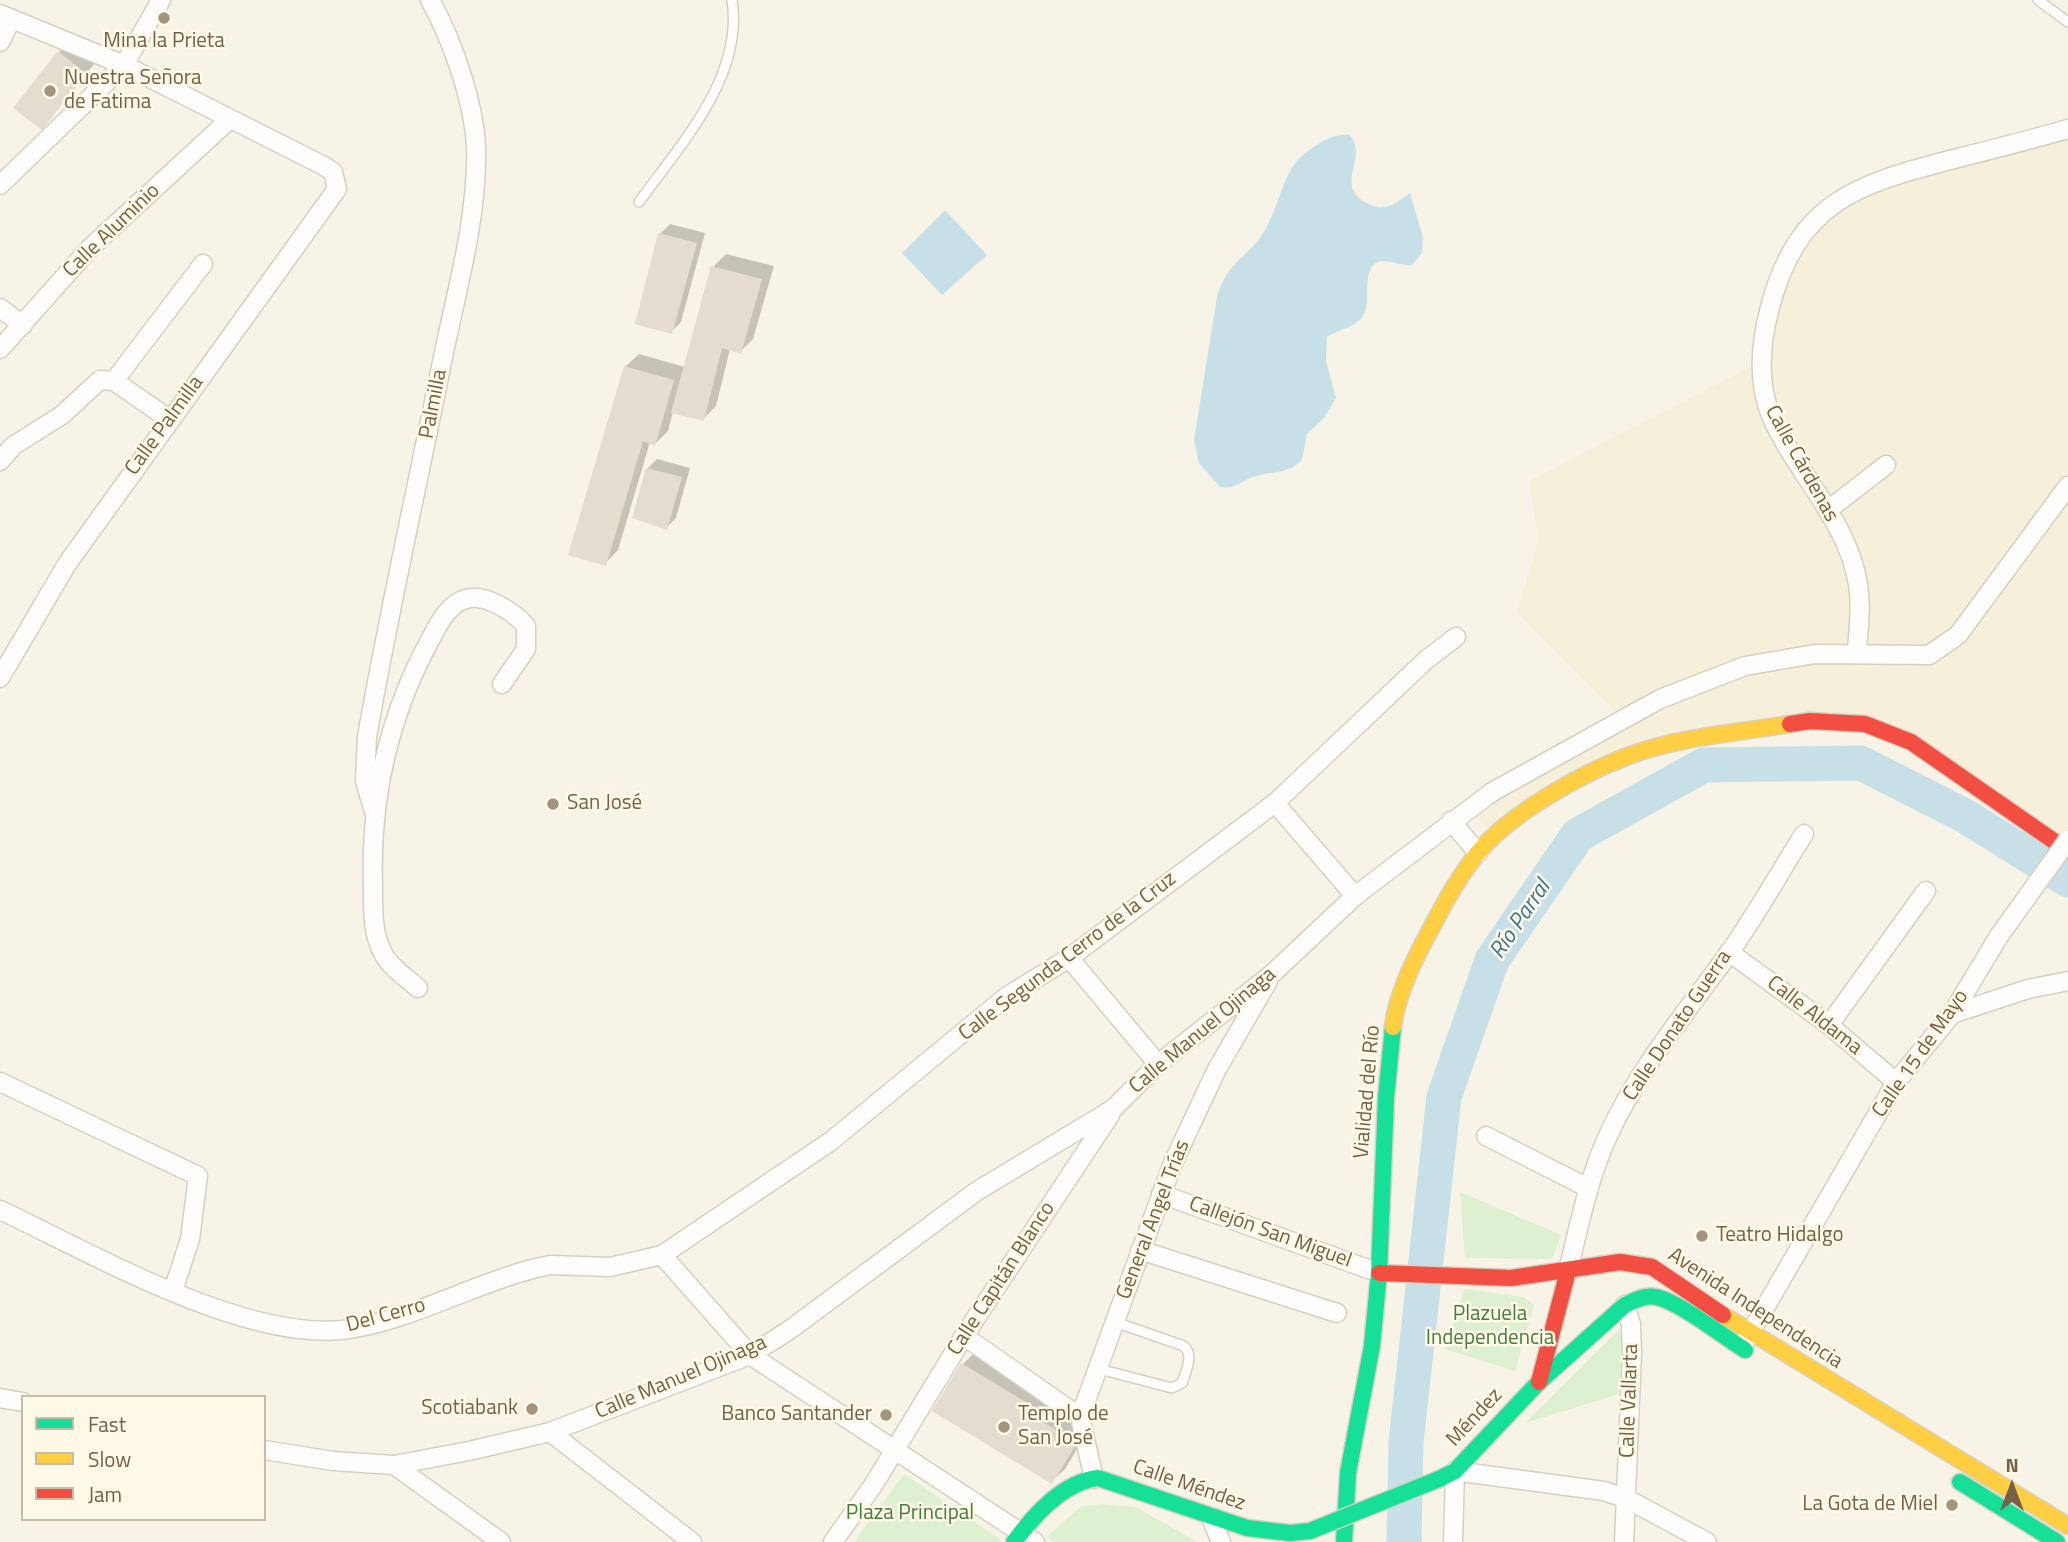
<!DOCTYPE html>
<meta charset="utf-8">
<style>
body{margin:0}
#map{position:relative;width:2068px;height:1542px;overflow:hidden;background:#f7f4e7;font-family:"Titillium Web",sans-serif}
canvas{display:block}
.legend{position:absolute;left:21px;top:1395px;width:245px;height:126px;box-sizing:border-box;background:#fffae8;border:2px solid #c9bca7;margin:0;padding:9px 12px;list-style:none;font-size:21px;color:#776045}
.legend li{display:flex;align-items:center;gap:14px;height:35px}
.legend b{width:35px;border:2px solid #c9bca7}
.north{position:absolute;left:1977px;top:1451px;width:70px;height:70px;-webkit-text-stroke:5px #fffae8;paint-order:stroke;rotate:0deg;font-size:19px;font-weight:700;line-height:28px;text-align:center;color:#776045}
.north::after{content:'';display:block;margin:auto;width:24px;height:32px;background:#776045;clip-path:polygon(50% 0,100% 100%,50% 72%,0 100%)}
</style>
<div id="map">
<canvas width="2068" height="1542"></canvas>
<ul class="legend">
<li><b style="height:9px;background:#16e098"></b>Fast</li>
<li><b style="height:9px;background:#ffcf43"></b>Slow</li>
<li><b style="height:9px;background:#f24e42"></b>Jam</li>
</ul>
<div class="north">N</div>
</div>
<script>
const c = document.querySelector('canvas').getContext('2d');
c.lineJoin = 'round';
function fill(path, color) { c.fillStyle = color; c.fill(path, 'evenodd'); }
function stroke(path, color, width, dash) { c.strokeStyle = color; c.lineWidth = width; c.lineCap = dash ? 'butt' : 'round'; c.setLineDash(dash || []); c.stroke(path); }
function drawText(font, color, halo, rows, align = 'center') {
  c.font = font + ' "Titillium Web",sans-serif'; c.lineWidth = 5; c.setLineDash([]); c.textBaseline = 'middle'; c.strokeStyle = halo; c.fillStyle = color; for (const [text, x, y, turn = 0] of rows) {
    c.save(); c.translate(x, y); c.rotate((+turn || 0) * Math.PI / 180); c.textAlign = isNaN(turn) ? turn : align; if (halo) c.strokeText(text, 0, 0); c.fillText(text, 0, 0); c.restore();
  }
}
fill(new Path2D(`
 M2068,133V855L1866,719L1615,758L1497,839L1467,806L1618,715L1517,612L1539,539L1529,481L1774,355L1777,310L1798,249L1830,212L1864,191Z`), '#f6efd9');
fill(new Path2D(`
 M1460,1192L1561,1235L1552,1259L1465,1258Z
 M1464,1289L1524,1297L1534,1305L1515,1371L1445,1349Z
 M1622,1327L1619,1394L1525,1423Z
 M904,1474L1000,1539L998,1542H854Z
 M1102,1504L1136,1507L1197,1542H1054L1047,1537L1080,1507Z`), '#ddf0d0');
fill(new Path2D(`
 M1350,135C1370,159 1330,187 1371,205C1387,212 1398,202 1410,193L1423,238L1422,253L1412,265C1401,266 1388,259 1378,262C1363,267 1369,296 1366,309C1359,329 1342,327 1327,337L1326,361L1336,398L1324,418L1307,434L1302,460C1288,474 1273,471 1256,476C1241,480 1236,490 1220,487L1199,463L1194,440L1217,297C1229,257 1249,259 1266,228C1284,197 1281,166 1315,146C1327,139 1335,134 1350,135Z
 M945,210L987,255L942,295L902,253Z`), '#c7e0e8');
fill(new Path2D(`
 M68,43L95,63L42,128L59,52Z
 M670,224L705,233L681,322L671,332L660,234Z
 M726,254L774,266L753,339L740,352L730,349L716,406L703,419L673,412L668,431L655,444L650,442L618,550L605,564L625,367L639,354L685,367L713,267Z
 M657,459L690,468L676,518L666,528L647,469Z
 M976,1351L1040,1391L1036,1398L1089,1429L1065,1469L1051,1482L963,1364Z`), '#0003');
stroke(new Path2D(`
 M1404,1542L1406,1442L1444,1097L1492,960L1578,835L1704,765L1861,763L1965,816L2068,880`), '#c7e0e8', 35);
fill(new Path2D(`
 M58,51L86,74L42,130L13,108Z
 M658,233L697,243L672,334L635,324Z
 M711,266L762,279L741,354L722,348L704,421L671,413Z
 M624,366L674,380L655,446L643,441L606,566L568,555Z
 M646,468L682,477L667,530L632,518Z
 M961,1363L1029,1404L1025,1411L1077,1443L1052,1484L932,1411Z`), '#e4dcce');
const lane = new Path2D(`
 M2038,0L2068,22
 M639,202C680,145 744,77 732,0
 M1099,1369L1172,1388L1182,1383C1186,1371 1194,1356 1184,1346L1115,1322`);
const street = new Path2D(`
 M0,14L124,65L324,166L333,172L337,189L67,564L0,678
 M0,42L11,20
 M0,185L124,65L161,0
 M0,308L23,325
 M0,349L90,248L230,119
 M114,381L203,264
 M0,461L13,446L62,415L100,380L114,381L169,419
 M1828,510L1886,465
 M1857,653C1858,631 1862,607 1858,584C1848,521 1796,473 1771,416C1757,382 1761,341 1770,307C1798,203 1854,185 1950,160C1990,150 2029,140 2068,129
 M1275,803L1355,896
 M374,812L365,781L367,737C389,610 418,483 443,357C457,289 478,216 476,147C474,102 452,39 430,0
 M1451,821L1478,853
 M1729,952L1829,1025L1896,1082
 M1069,958L1158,1064
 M418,988C407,978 391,968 384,955C372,935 373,909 373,887C370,802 388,718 429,642C437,627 447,604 466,599C485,593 514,612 526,626V649L502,684
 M1952,1014L2028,989L2068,981
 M1829,1025L1926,891
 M0,1082L198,1176L190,1239L173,1291
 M1486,1136L1588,1188
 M1161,1194L1379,1273
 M0,1210C92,1253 254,1348 355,1328C416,1317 472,1285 532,1269L550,1265L610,1267L662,1255L831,1141L1006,997L1069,958L1275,803L1426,660L1456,637
 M1140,1250L1337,1313
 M662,1255L750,1355L1035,1542
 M1568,1271C1579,1226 1588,1180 1607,1138C1637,1071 1684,1015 1727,956C1755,917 1778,875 1804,834
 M964,1336L1080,1417
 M1745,1342L1896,1082L1952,1014L1999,936
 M0,1398L23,1402
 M550,1432L692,1542
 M264,1450L333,1461L394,1465L469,1451L550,1432L750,1355L788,1331L977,1191L1113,1109L1158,1064L1272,974L1355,896L1492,792L1660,699L1745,666L1815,654L1929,655L1958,635L2068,486
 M394,1465L501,1542
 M1094,1479L1080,1417L1173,1163L1216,1071L1268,981
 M1211,1518L1221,1542
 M833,1542L874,1484L964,1336L1110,1115
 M1453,1542L1455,1471L1604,1491L1627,1499L1707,1542
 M1624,1542L1632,1353L1631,1324L1625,1305`);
const fast = new Path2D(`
 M1439,1479L1455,1471L1539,1382L1625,1305C1635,1300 1645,1295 1656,1297C1678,1301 1724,1337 1745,1350
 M1960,1482L2057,1542
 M1014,1542C1034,1515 1063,1482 1098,1478L1247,1528L1290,1533L1310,1531
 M1344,1542L1348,1473L1372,1346L1379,1273L1386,1098L1393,1027`);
const slow = new Path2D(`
 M1393,1027C1397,992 1417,954 1434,923C1446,899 1460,876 1476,855C1508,815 1580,774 1628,756C1678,737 1737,733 1790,724
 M1723,1315L2068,1526`);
const jam = new Path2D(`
 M1790,724L1810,721L1865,724L1911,742L2068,851
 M1379,1273L1511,1278L1620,1262L1652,1267L1723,1315
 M1539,1382L1568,1271`);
stroke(lane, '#d6d0c2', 12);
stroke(street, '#d6d0c2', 21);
stroke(fast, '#d8d1c3', 19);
stroke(slow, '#d8d1c3', 19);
stroke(jam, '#d8d1c3', 19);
stroke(lane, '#fefdfb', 9);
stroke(street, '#fefdfb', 18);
stroke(fast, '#16e098', 16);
stroke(slow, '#ffcf43', 16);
stroke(jam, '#f24e42', 16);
const streetBridge = new Path2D(`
 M1999,936L2068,840`);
const fastBridge = new Path2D(`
 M1310,1531L1439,1479`);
stroke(streetBridge, '#d6d0c2', 21, []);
stroke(fastBridge, '#d8d1c3', 19, []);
stroke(streetBridge, '#fefdfb', 18);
stroke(fastBridge, '#16e098', 16);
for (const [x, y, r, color] of [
 [164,18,7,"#a4947e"],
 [50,91,7,"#a4947e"],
 [553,804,7,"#a4947e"],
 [1702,1236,7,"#a4947e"],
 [532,1409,7,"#a4947e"],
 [886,1415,7,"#a4947e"],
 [1004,1427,7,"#a4947e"],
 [1952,1505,7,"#a4947e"]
]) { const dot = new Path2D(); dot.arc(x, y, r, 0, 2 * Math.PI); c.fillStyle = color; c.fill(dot); stroke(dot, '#fffae8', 2.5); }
drawText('21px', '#776045', '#fffae8', [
 ["Mina la Prieta",164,42,"center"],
 ["Nuestra Señora",64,79],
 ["de Fatima",64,103],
 ["San José",567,804],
 ["Teatro Hidalgo",1716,1236],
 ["Scotiabank",518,1409,"right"],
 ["Banco Santander",872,1415,"right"],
 ["Templo de",1018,1415],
 ["San José",1018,1439],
 ["La Gota de Miel",1938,1505,"right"]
], 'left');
drawText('21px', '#776045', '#fffae8', [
 ["Calle Aluminio",112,231,-44],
 ["Palmilla",434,404,-79],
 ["Calle Palmilla",165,426,-54],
 ["Calle Cárdenas",1801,464,61],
 ["Calle Segunda Cerro de la Cruz",1068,957,-37],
 ["Calle Aldama",1814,1016,38],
 ["Calle Donato Guerra",1678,1026,-56],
 ["Calle Manuel Ojinaga",1203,1031,-40],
 ["Calle 15 de Mayo",1921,1054,-55],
 ["Vialidad del Río",1368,1092,-85],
 ["General Angel Trías",1154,1220,-69],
 ["Callejón San Miguel",1270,1233,20],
 ["Calle Capitán Blanco",1002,1279,-57],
 ["Avenida Independencia",1755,1309,33],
 ["Del Cerro",386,1316,-15],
 ["Calle Manuel Ojinaga",681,1378,-23],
 ["Calle Vallarta",1630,1401,-88],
 ["Méndez",1475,1418,-47],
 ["Calle Méndez",1189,1486,19]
]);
drawText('21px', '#437e3c', '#fffae8', [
 ["Plazuela",1490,1315],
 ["Independencia",1490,1339],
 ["Plaza Principal",910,1514]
]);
drawText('italic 23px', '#3f7694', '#fffae8', [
 ["Río Parral",1521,920,-56]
]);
</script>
